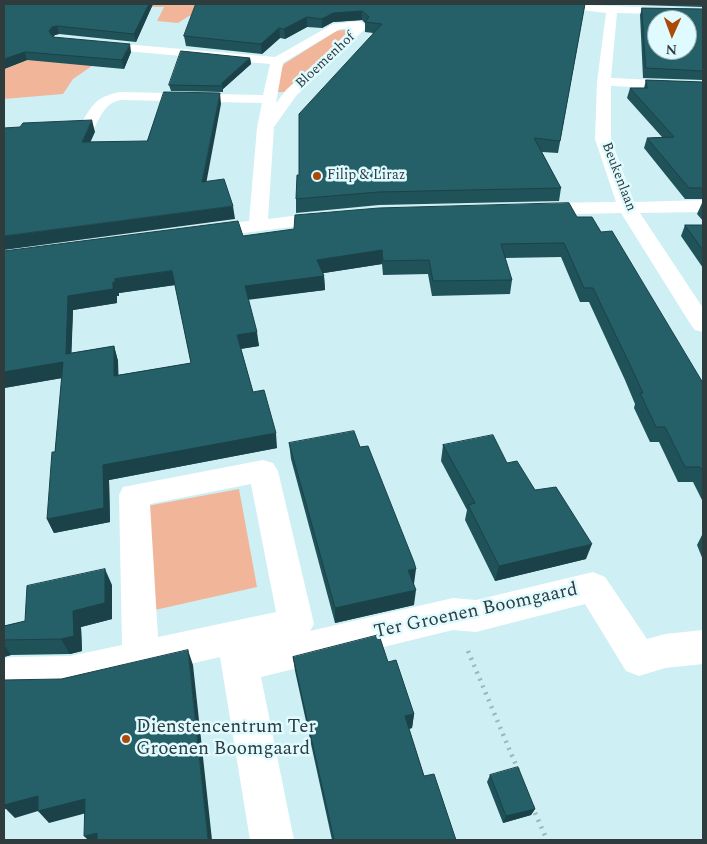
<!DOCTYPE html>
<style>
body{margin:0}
#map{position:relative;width:707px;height:844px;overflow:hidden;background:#ceeff4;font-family:Spectral,serif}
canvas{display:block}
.frame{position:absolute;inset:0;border:5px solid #2f3c3e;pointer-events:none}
.north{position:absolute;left:647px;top:10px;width:50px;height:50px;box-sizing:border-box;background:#e0fbff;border:1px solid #99afb2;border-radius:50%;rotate:182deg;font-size:14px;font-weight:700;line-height:20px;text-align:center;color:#2f3c3e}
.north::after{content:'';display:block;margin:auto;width:18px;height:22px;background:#ac4a09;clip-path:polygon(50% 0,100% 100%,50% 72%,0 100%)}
</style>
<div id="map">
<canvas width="707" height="844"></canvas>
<div class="frame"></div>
<div class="north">N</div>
</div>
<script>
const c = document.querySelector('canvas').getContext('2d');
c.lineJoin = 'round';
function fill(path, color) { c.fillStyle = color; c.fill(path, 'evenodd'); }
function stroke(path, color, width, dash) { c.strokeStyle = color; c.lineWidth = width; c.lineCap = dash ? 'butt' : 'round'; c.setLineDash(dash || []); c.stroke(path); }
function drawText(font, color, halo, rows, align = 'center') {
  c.font = font + ' Spectral,serif'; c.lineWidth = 5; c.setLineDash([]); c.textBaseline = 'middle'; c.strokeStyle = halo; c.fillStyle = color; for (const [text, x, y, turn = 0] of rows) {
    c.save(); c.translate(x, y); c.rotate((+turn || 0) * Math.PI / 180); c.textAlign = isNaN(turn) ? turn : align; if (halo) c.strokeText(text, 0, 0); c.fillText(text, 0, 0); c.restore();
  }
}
fill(new Path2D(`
 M7,4H240L209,16H189L178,23L157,21L164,7H4Z
 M344,30L348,31L347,33L287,92H276V78L284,64L336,31Z
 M44,44L114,51L73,79L63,94L4,99V68Z
 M239,489L257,587L155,610L147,506Z`), '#f1b69a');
stroke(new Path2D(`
 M468,651L518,770
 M532,806L547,840`), '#9cb7bb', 4.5, [2, 5.5]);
fill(new Path2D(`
 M551,4L703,9V15L617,13L611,78L703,82V90L611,86V139L634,202L703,200V212L640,213L703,308V332L695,330L691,325L621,213L535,215L528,213L526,209L528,205L535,203L616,202L595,139L597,82L606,13L556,7Z
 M358,21L362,22L367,27L365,29L296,96L274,127L268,219L332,211L339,213L342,217L339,221L204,238L197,236L194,232L197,228L204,226L249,221L257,128L262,103L120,100C103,104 100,119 92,132H80L78,129C91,107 94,97 120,92L263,95L270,64L93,48L87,44L89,41L275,57L333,24ZM353,28L286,90L276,103L283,63L340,29Z
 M263,460L273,463L278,471L314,624L310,631L453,598L476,600L593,572L605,577L647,639L665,634L703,630V664L665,668L639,676L626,671L585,604L476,632L453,630L261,677L294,840H250L220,657L70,692L11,693L4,695V659L11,657L70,656L122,645L119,495L123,487ZM251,484L276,612L158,637L150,504Z`), '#fff');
fill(new Path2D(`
 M4,4H153L136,42L59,34L55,35L53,37L131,52L124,69L27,60L4,69Z
 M196,4H585L558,153L542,152L561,188L559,201L379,205L296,213V199L299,175L373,33L365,32V23L362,20L333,22L322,28L307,27L285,39L280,38L262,54L186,46L184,36Z
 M640,4H703V7L640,5Z
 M642,8L703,9V80L643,78L640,15Z
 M250,58L251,64L223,89V92L171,91L169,85Z
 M646,80L703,82V199H685L644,148L647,138L662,137L627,98L630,88H644Z
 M702,203H703V221L697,214Z
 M577,217L601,232L703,383V502L693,482H678L659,442H650L634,408L635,404L625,380L589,302H580L561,257L505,258L512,280L510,294L432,296L428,274L383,275L382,264L323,273L324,276L325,290L248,299L259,346L241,349L253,392L277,448L109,480L110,522L54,533L47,519L55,452L62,378L4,388V251L243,236ZM175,285L191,363L118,375V361L114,346L71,353L73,310L117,303V296H119V293Z
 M685,225H703V268L681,236Z
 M289,443L414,584V605L335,623L291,459Z
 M443,445L507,463L535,490L586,559L495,581L465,520L467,510L441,461Z
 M703,533V560L697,545Z
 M112,585V619L81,627L82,651L70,654L11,655L4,657V626L25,621Z
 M293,657L388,662L414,714L412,728L409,729L424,776L456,840H332L295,671Z
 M490,775L535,809L531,815L503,823L487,782Z`), '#205259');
fill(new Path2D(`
 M149,4H153L136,42L134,34Z
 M362,11V20L333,22L322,28V19L333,13Z
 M307,17V27L285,39L284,29Z
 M57,26L59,34L55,35L51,39L49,31L52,27Z
 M279,28L280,38L262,54L261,44Z
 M130,44L131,52L124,69L122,60Z
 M25,52L27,60L4,69V59Z
 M250,58L251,64L223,89V92L222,83Z
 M220,93L221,104L204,195L202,182Z
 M92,120L95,132L85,154L82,142Z
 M233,206L235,219L4,250V236Z
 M382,250V264L318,274L317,260Z
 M172,271L175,285L119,293V296H117V303L73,310L71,368L66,354L68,296L113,282L115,279Z
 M324,276L325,290L247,300L245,286Z
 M257,332L259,346L239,349L237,335Z
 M114,346L118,361L119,390L114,376Z
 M63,362L68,377L4,388V372Z
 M276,433L277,448L109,480L110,522L54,533L47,519L103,465Z
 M592,544L586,559L495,581L499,566Z
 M105,569L112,585V619L81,627L82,651L70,654L61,639L73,611Z
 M416,569L414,584L407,586L408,570Z
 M416,590L414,605L335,623V608Z
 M4,645L11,655L4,657Z
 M188,650L193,665L212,840H208Z
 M414,714L412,728L403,730L405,716Z
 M4,794L85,799L94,811L49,823L38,811L15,818L6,809H4Z
 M535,809L531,815L503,823L506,816Z
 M97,833L103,840H88L84,836Z`), '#1a4248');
const building = new Path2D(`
 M4,4H149L134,34L57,26L52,27L49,31L53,37L130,44L122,60L25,52L4,59Z
 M196,4H585L560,141L534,138L561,188L379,192L296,199L297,175H299V114L382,24L365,22L369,17L362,11L333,13L322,19L307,17L284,29L279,28L261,44L184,36Z
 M642,8L703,9V71L646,68ZM657,20H687V50H657Z
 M181,51L250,58L222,83V86L169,85Z
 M646,80L703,82V188H689L647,138L674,137L630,88H647Z
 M164,92L220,93L202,182L224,179L233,206L4,236V128L20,127L23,123L92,120L82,142L147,141Z
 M569,203L577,217H592L601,232L612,231L703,383V472L700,467H685L665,427H656L640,393H643L630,365L593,288H584L564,243L501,244L512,280L433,281L429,260L383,261L382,250L317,260L324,276L245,286L257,332L237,335L253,392L264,390L276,433L103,465L104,508L47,519L52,452H55L63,362L4,372V251L238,221L243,236L294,229L295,215L379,208ZM172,271L191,363L114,376V346L66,354L68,296L113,289V282H116L115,279Z
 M685,225H703V250Z
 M354,431L360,447L368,446L414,562L416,569L408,570L416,590L335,608L289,443Z
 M493,435L507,463L517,461L535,490L556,487L592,544L499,566L468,505L475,503L443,445Z
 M105,569V603L73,611L74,636L61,639L4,640V626L25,621L27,586Z
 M379,635L388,662L396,660L414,714L405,716L424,776L434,774L456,840H334L293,657Z
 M188,650L208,840H97V833L84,836L85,799L38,811V796L4,805V680L61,679Z
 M518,767L535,809L506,816L490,775Z`);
fill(building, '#255f67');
stroke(building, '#1a4248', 1);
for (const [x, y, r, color] of [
 [317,176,5,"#ac4a09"],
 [126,739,5,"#ac4a09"]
]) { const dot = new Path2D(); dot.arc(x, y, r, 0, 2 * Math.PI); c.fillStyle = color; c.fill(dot); stroke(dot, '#e0fbff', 2); }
drawText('14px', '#2f3c3e', '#e0fbff', [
 ["Bloemenhof",326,61,-43],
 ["Beukenlaan",618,177,69]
]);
drawText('14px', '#2f3c3e', '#e0fbff', [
 ["Filip & Liraz",327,176]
], 'left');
drawText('19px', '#2f3c3e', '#e0fbff', [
 ["Ter Groenen Boomgaard",476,612,-12]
]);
drawText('19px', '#2f3c3e', '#e0fbff', [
 ["Dienstencentrum Ter",136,728],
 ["Groenen Boomgaard",136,750]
], 'left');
</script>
